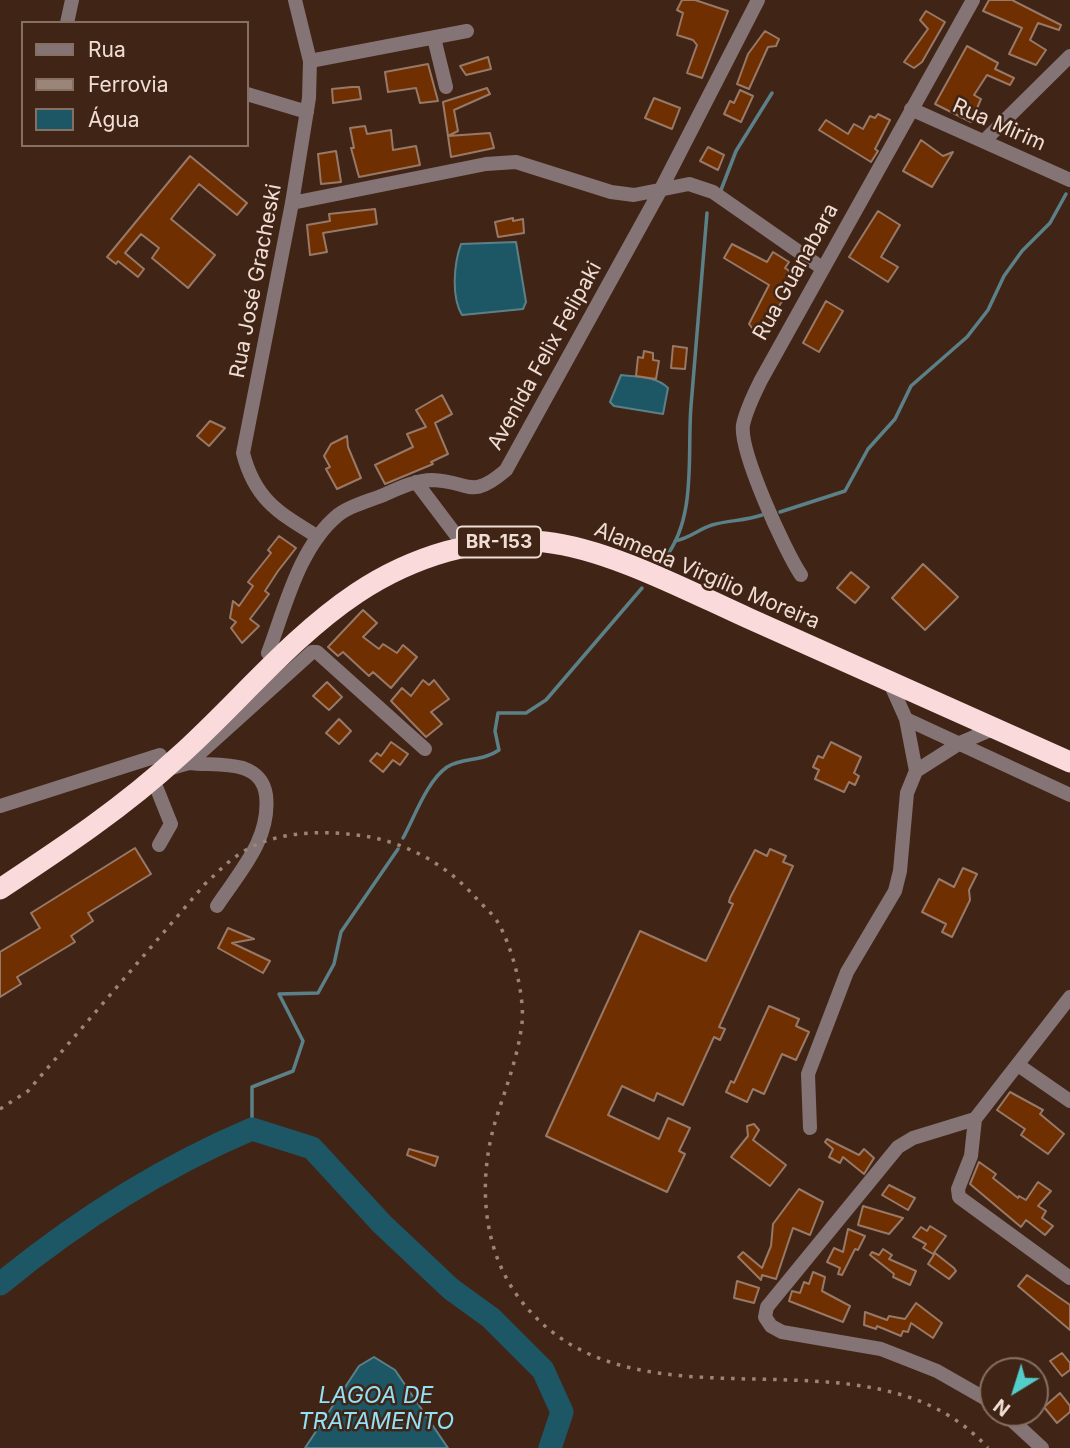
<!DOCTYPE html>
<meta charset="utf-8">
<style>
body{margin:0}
#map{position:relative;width:1070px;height:1448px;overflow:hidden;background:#402517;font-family:Inter,sans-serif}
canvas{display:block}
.legend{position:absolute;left:21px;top:21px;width:228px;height:126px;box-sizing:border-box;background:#402517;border:2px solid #866f63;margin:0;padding:9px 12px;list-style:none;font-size:21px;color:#f0ded5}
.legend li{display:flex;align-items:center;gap:14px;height:35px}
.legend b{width:35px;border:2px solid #866f63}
.north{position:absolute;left:979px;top:1357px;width:70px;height:70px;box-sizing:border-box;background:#402517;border:2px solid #866f63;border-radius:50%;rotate:218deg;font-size:19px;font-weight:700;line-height:28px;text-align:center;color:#f0ded5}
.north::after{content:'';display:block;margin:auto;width:24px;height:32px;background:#53cdc9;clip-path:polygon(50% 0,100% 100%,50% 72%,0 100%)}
</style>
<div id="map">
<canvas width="1070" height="1448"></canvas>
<ul class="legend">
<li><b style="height:9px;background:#857475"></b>Rua</li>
<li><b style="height:9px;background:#9b8579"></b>Ferrovia</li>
<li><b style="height:19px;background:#1d5765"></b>Água</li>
</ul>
<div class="north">N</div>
</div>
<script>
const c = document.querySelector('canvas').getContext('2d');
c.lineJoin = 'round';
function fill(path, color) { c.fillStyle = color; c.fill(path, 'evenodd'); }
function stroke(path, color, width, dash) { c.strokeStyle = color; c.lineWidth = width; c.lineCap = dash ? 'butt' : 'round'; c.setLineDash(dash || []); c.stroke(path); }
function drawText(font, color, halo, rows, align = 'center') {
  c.font = font + ' Inter,sans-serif'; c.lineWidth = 5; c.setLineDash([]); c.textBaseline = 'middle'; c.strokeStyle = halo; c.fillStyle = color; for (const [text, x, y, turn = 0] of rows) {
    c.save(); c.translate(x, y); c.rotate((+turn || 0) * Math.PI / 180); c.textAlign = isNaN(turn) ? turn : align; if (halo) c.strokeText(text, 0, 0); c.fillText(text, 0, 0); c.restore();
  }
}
const water = new Path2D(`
 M516,242L526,302L523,309L462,315C451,297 454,263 461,244Z
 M621,375C637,377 656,376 668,388L663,414L614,406L610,402Z
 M374,1357L395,1370L448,1448H305L359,1366Z`);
fill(water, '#1d5765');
stroke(water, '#5c8087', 2);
stroke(new Path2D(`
 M721,190L736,151L772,93
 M780,512L845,491L868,449L895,419L911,386L967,337L988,310L1004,276L1022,251L1050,223L1066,194
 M675,541C690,538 699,529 712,525C729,520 745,521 762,515
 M665,558C697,517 687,455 691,406C696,342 702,278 707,213
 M403,838C415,816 427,781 447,767C463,757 482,762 499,750L495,731L498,713H526L546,700L642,588
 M252,1129V1087L293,1071L303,1041L279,994L318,993L334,964L341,932L398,849`), '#5c8087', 3.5);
stroke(new Path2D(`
 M0,1284C77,1221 160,1168 252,1129L312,1148L382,1224L451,1289L491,1318L543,1370L562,1412L550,1448`), '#1d5765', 23);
const building = new Path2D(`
 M682,0H695L728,11L702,78L687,73L697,45L693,40L677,35L683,13L677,10Z
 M989,0H1012L1061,25L1059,30L1038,23L1030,40L1046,50L1036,65L1009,54L1022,28L983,11Z
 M926,11L945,22L922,62L914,68L904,62L928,29L920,20Z
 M765,31L779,39L776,46L768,47L749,89L737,84L748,54Z
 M967,46L998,63L995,69L1014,78L1010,85L987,75L974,95L981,99L971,122L935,104Z
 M488,57L491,69L466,75L460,66Z
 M428,64L438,101L420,103L416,88L388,92L385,72Z
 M352,87H359L361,99L333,103L332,89Z
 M487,88L490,94L454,110L458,131L448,136L443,102Z
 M740,90L753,96L741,122L724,114L730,101L734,103Z
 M654,98L680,108L672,129L645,118Z
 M878,114L890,120L875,149L878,151L871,162L819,130L826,120L848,134L854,124L863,129L870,116L875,118Z
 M365,126L367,134L391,130L393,150L416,146L420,165L359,177L351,148H354L350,128Z
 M490,133L494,148L451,157L448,136Z
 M921,140L943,156L953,152L932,187L903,171Z
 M708,147L724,155L718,170L700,161Z
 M336,151L341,182L321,184L318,154Z
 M190,156L247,203L237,215L199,184L171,219L215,255L188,288L152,258L159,248L141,234L125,253L144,269L138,277L118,261L116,264L107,257Z
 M375,209L377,224L323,233L327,252L310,255L307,225L330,221L329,214Z
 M878,211L900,225L881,257L898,267L888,282L849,257Z
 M513,218V221L523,219L524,233L498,237L495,222Z
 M732,244L767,262L773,252L789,262L785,268L798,277L762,332L756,333L749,324L769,285L724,258Z
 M826,301L843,311L819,352L803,343Z
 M673,346L687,348L685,369L671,368Z
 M644,351L653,353V360L659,361L656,379L636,376L638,357L643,358Z
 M442,395L452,414L435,423L448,454L431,462L433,464L385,484L375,465L413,447L407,434L426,427L416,410Z
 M210,421L225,428L209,446L197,436Z
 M347,436L348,447L361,478L337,489L326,469L330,467L324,456L331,444Z
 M279,536L296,548L278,571L265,591L269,594L250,619L259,626L242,643L231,628L236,622L230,618L233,601L239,606L253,586L248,582L271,553L268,550Z
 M923,564L958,597L925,630L892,598Z
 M851,572L869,587L855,603L837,588Z
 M363,610L377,623L363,637L379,649L383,644L397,653L403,645L417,657L391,688L373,672L369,676L343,652L338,656L328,647Z
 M423,680L429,685L434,680L449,699L431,712L442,724L426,737L391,701L402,688L411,696Z
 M327,682L342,697L329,710L313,696Z
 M339,719L351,731L339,744L326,733Z
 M391,742L408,754L400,765L393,760L383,772L370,761L377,753L381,756Z
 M831,742L861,757L854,773L859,776L855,785L849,782L844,792L815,779L819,770L813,767L818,756L823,758Z
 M135,848L151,874L88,913L93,921L71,936L75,942L17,977L21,984L0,997V952L40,928L31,913Z
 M770,849L786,856L783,862L793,866L719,1027L725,1029L720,1040L714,1037L683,1105L657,1093L654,1101L622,1086L608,1115L659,1139L668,1118L690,1128L679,1151L685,1154L667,1192L546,1136L640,931L706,961L733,904L729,902L730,898L755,850L767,856Z
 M963,868L977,874L969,890L970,900L952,937L942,932L946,924L922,912L939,879L954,887Z
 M228,928L254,939L232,943L270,961L263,973L218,948Z
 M769,1006L799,1019L796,1026L809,1032L796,1060L782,1054L764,1094L753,1089L747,1102L726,1092L731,1081L734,1083Z
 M1010,1092L1043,1110L1040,1114L1064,1134L1048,1154L1021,1135L1025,1129L997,1110Z
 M754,1124L759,1130L753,1140L786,1165L770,1186L731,1157L748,1136L747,1126Z
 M827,1139L859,1155L864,1149L874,1158L864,1174L843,1157L840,1163L829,1157L833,1149L825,1142Z
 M409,1149L438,1157L435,1166L407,1155Z
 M979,1162L996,1174L993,1178L1018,1198L1019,1196L1026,1200L1038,1182L1051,1191L1038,1206L1046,1211L1042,1218L1053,1226L1045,1235L1026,1220L1021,1227L970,1184Z
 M889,1185L915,1198L908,1210L882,1195Z
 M799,1189L823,1202L810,1235L793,1228L776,1279L762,1275L761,1280L738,1257L743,1252L762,1268L771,1246L773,1224Z
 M863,1206L903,1218L889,1234L858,1225Z
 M930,1226L946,1236L933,1254L923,1248L926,1244L913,1237L921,1227L927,1231Z
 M848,1229L865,1236L858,1250L855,1249L842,1275L838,1274L840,1268L827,1262L834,1248L843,1252Z
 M883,1249L892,1255L889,1259L916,1271L910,1285L893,1277L894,1274L870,1255L872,1252L879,1255Z
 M935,1253L954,1268L956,1271L949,1279L928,1264Z
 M813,1272L825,1277L822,1291L850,1306L843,1322L789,1301L792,1291L800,1293L804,1282L809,1284Z
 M1027,1275L1070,1305V1330L1018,1286Z
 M737,1281L759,1288L754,1303L734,1298Z
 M916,1303L942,1323L933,1338L911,1323L908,1332L903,1331L901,1336L877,1326L876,1329L864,1325L865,1312L887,1320L889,1316L905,1319Z
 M1062,1353L1070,1363V1370L1062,1376L1050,1361Z
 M1060,1393L1070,1406V1412L1057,1423L1044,1407Z`);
fill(building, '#6f2f00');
stroke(building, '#987968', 2);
stroke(new Path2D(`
 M295,0L310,61L309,98L292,203L243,453C255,500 279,513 318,537
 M67,23L72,0
 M434,38L446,87
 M310,61L467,31
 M247,94L307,112
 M911,109L1070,180
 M984,141L1070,56
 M292,203L486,164L516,162L611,192L634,195L689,184L713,192L822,268
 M416,482L456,535
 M801,575C785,551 739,451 743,425C746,410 754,394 761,380L973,0
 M268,653C285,608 299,547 338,515C349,506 368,501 381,496C397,489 415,480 432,480C470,481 470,501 506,470L660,191L758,0
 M906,719L1070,795
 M189,763C206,765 227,763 243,768C257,773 264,781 266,795C271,839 240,871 217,906
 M168,769L189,763L312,652H317L425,749
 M916,771L960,743L995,728
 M153,779L171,824L159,845
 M0,806L160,755
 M1018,1065L1070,1101
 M975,1119L971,1156L958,1189L959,1197L1070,1278
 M810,1128L808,1074L847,972L895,891L900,871L907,793L916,771L906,719L889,681
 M993,1403L937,1371L881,1349L782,1332L771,1326L765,1317L767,1307L898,1147L913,1138L975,1119L1070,997
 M1004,1413L1042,1448`), '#857475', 14);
stroke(new Path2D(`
 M0,889C62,848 124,807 179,756C238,703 291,637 357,593C411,557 480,535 545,542C609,549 688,591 748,618C855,666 963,714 1070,762`), '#fbdadc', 21);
stroke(new Path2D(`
 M0,1109L28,1091L205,884C216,874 226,863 238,855C274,829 329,830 370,837C411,845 449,867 476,898C483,906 492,913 497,921C512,945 525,996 522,1023C518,1057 506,1087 496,1119C478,1178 481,1247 519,1298C632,1448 866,1314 988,1448`), '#9b8579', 3.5, [3.5, 7]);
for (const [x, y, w] of [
 [499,542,84]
]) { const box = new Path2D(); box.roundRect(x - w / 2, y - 15.5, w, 31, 5); c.fillStyle = '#402517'; c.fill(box); stroke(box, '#f0ded5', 2); }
drawText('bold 19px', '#f0ded5', null, [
 ["BR-153",499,542]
]);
drawText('21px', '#f0ded5', '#402517', [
 ["Rua Mirim",999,125,24],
 ["Rua Guanabara",796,272,-61],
 ["Rua José Gracheski",256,281,-79],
 ["Avenida Felix Felipaki",545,356,-61],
 ["Alameda Virgílio Moreira",707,576,23]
]);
drawText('italic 23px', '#94e0f5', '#402517', [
 ["LAGOA DE",376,1396],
 ["TRATAMENTO",376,1422]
]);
</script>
